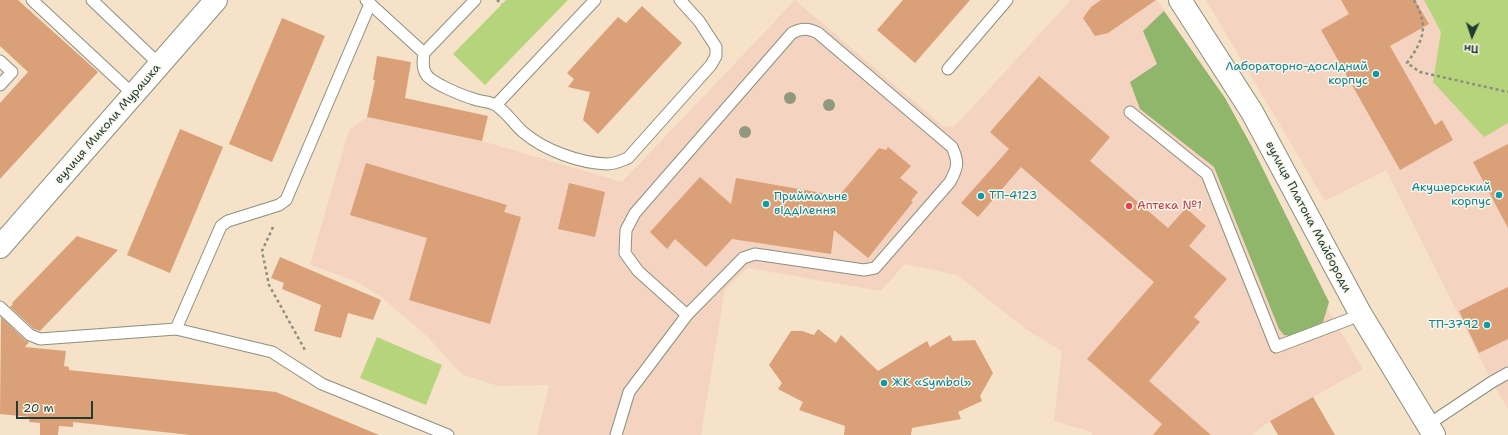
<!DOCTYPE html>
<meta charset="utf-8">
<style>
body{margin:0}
#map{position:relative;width:1508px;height:435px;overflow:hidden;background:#f6e2c9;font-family:"Shantell Sans",sans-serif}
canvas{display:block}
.north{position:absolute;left:1452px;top:16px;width:40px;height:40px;-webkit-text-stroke:3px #fbf7ec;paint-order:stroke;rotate:183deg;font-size:11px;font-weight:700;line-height:16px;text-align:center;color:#1f3d34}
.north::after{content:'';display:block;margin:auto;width:14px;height:18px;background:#1f3d34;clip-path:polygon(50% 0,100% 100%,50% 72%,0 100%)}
.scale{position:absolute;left:16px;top:401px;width:77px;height:18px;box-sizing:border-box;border:2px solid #1f3d34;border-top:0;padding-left:5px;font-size:12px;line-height:14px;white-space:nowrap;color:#1f3d34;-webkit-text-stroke:3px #fbf7ec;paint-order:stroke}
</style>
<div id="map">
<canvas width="1508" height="435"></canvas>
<div class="north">Пн</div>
<div class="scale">20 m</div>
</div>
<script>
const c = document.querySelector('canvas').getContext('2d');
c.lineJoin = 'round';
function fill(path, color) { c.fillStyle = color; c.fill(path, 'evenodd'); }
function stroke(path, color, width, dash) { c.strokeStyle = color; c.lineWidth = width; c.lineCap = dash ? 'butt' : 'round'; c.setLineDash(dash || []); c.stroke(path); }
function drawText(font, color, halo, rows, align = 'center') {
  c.font = font + ' "Shantell Sans",sans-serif'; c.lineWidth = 3; c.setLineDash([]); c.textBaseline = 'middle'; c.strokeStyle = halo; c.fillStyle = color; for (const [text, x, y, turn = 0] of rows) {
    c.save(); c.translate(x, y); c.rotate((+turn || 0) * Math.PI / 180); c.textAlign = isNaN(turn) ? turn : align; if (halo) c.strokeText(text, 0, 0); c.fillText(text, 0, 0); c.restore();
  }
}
fill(new Path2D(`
 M795,0L943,126L954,127L1071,0H1157L1225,98L1252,147L1329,302L1328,310L1363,369L1270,421L1252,435H1092V432L1054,421L1062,351L1027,330L957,275L905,264L881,291L747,268L725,289L701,435H537L549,385L498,386L461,374L428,337L380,296L356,281L310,265L349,130L367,117L482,141L622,182Z
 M1206,0H1508V409L1492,382L1386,170L1325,201Z`), '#f5d3c1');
fill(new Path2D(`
 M506,0H568L485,85L453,54Z
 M1424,0H1508V123L1484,137L1433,82L1441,32Z
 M377,337L442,365L426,405L360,378Z`), '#b6d47b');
fill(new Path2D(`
 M1164,11L1225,98L1252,147L1329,302L1323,322L1291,336L1284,335L1279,329L1214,167L1140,109L1130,82L1157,64L1143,31Z`), '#90b66b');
fill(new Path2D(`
 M0,0H18L98,72L0,179V103L28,72L0,46Z
 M903,0H970L915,63L877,30Z
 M1101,0H1156L1108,33L1095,36L1083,18L1091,7Z
 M1341,0H1415L1429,24L1390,46L1435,125L1442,120L1453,140L1400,170L1321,30L1349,14Z
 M642,6L682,43L598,134L583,120L590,92L568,87L574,79L567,73L618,17L626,23Z
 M282,18L325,36L272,162L229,144Z
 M377,56L411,62L405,98L488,116L482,141L367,117L375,80H373Z
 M1039,76L1110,137L1090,161L1168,228L1186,208L1206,226L1189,246L1227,279L1194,317L1200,322L1149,381L1211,435H1153L1162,424L1087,359L1154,282L1021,167L978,217L961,203L1009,149L990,132Z
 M180,129L223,147L170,273L127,255Z
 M1508,144V228L1473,162Z
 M888,147L911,166L900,178L918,192L911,201L913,202L868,258L834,230L831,254L732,239L706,267L675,239L667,249L650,232L700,177L731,204L736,178L839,196L879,148L886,150Z
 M366,163L507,205L504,212L521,217L490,324L409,300L427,238L350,215Z
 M569,183L605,192L595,237L558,229Z
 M77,236L118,250L40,331L34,329L10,307L13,304L12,303Z
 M280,257L381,300L373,320L348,313L341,338L314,331L321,305L282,289L284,283L271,278Z
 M1508,287V339L1479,353L1459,311Z
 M1,317L25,340L29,342L25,347L66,351L64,366L69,367V370L276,392L379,435H190L73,422V427L59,426L58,435H40V423L29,422L30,417L0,414Z
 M818,329L836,343L841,335L878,371L927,341L930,347L950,335L953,341L975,340L993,373L980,396L982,401L958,412L961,419L912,428L911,435H844L845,426L799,410L803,402L778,389L782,383L769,365L791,331H802L814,335Z
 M1313,397L1335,435H1278L1270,421Z`), '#daa179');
const lane = new Path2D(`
 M32,0L134,95
 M92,0L160,65
 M366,0L424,53
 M475,0L424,53C423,60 422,68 426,74C431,83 463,96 474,99C481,102 491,101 497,106C507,113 514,124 523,132C544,150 579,163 607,164C615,164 621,161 628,158L711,65L716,56V47L699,21L680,0
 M0,61L12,72L0,85
 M948,69L1007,0
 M496,105L595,0
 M1130,112L1207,174L1276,347L1350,319L1360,313
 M0,307L30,335L40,339L176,329L272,352L322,384L448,435
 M176,329L221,226L228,221L279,205L286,200L370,4
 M1429,428L1435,420L1492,382L1508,373
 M616,435L629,392L687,315L743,258L755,254L864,270L875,268L950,182C958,167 959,162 952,147L818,33C808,28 802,28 792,33L635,213L626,230L625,253L638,271L687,315`);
const street = new Path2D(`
 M1180,0L1252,112L1360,313L1434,435
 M0,247L216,0`);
stroke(lane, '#8a907e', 13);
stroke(street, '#8a907e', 24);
stroke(new Path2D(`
 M497,0L502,4
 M1414,0C1429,27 1424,39 1407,63L1420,72L1508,92
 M273,227L262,251L269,285L305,350`), '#8a907e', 2.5, [3, 3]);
stroke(lane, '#fff', 11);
stroke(street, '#fff', 22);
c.fillStyle = '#90987f';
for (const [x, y] of [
 [790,98],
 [829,105],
 [745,132]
]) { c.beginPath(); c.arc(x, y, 6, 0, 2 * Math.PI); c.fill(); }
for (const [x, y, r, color] of [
 [1376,74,4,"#0f9aa8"],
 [1499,195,4,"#0f9aa8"],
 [981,196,4,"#0f9aa8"],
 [766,204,4,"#0f9aa8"],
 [1129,206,4,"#e0444e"],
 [1487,325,4,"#0f9aa8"],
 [884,383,4,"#0f9aa8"]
]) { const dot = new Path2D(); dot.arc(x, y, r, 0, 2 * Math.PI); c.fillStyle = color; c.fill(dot); stroke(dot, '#fbf7ec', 1.5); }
drawText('12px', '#0d838f', '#fbf7ec', [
 ["Лабораторно-дослідний",1368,67],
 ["корпус",1368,81],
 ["Акушерський",1491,188],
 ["корпус",1491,202],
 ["ТП-4123",989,196,"left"],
 ["Приймальне",774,197,"left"],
 ["відділення",774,211,"left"],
 ["ТП-3792",1479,325],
 ["ЖК «Symbol»",892,383,"left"]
], 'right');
drawText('12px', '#1f3d34', '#fbf7ec', [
 ["вулиця Миколи Мурашка",108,124,-49],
 ["вулиця Платона Майбороди",1308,217,62]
]);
drawText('12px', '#be3a42', '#fbf7ec', [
 ["Аптека №1",1137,206]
], 'left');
</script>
